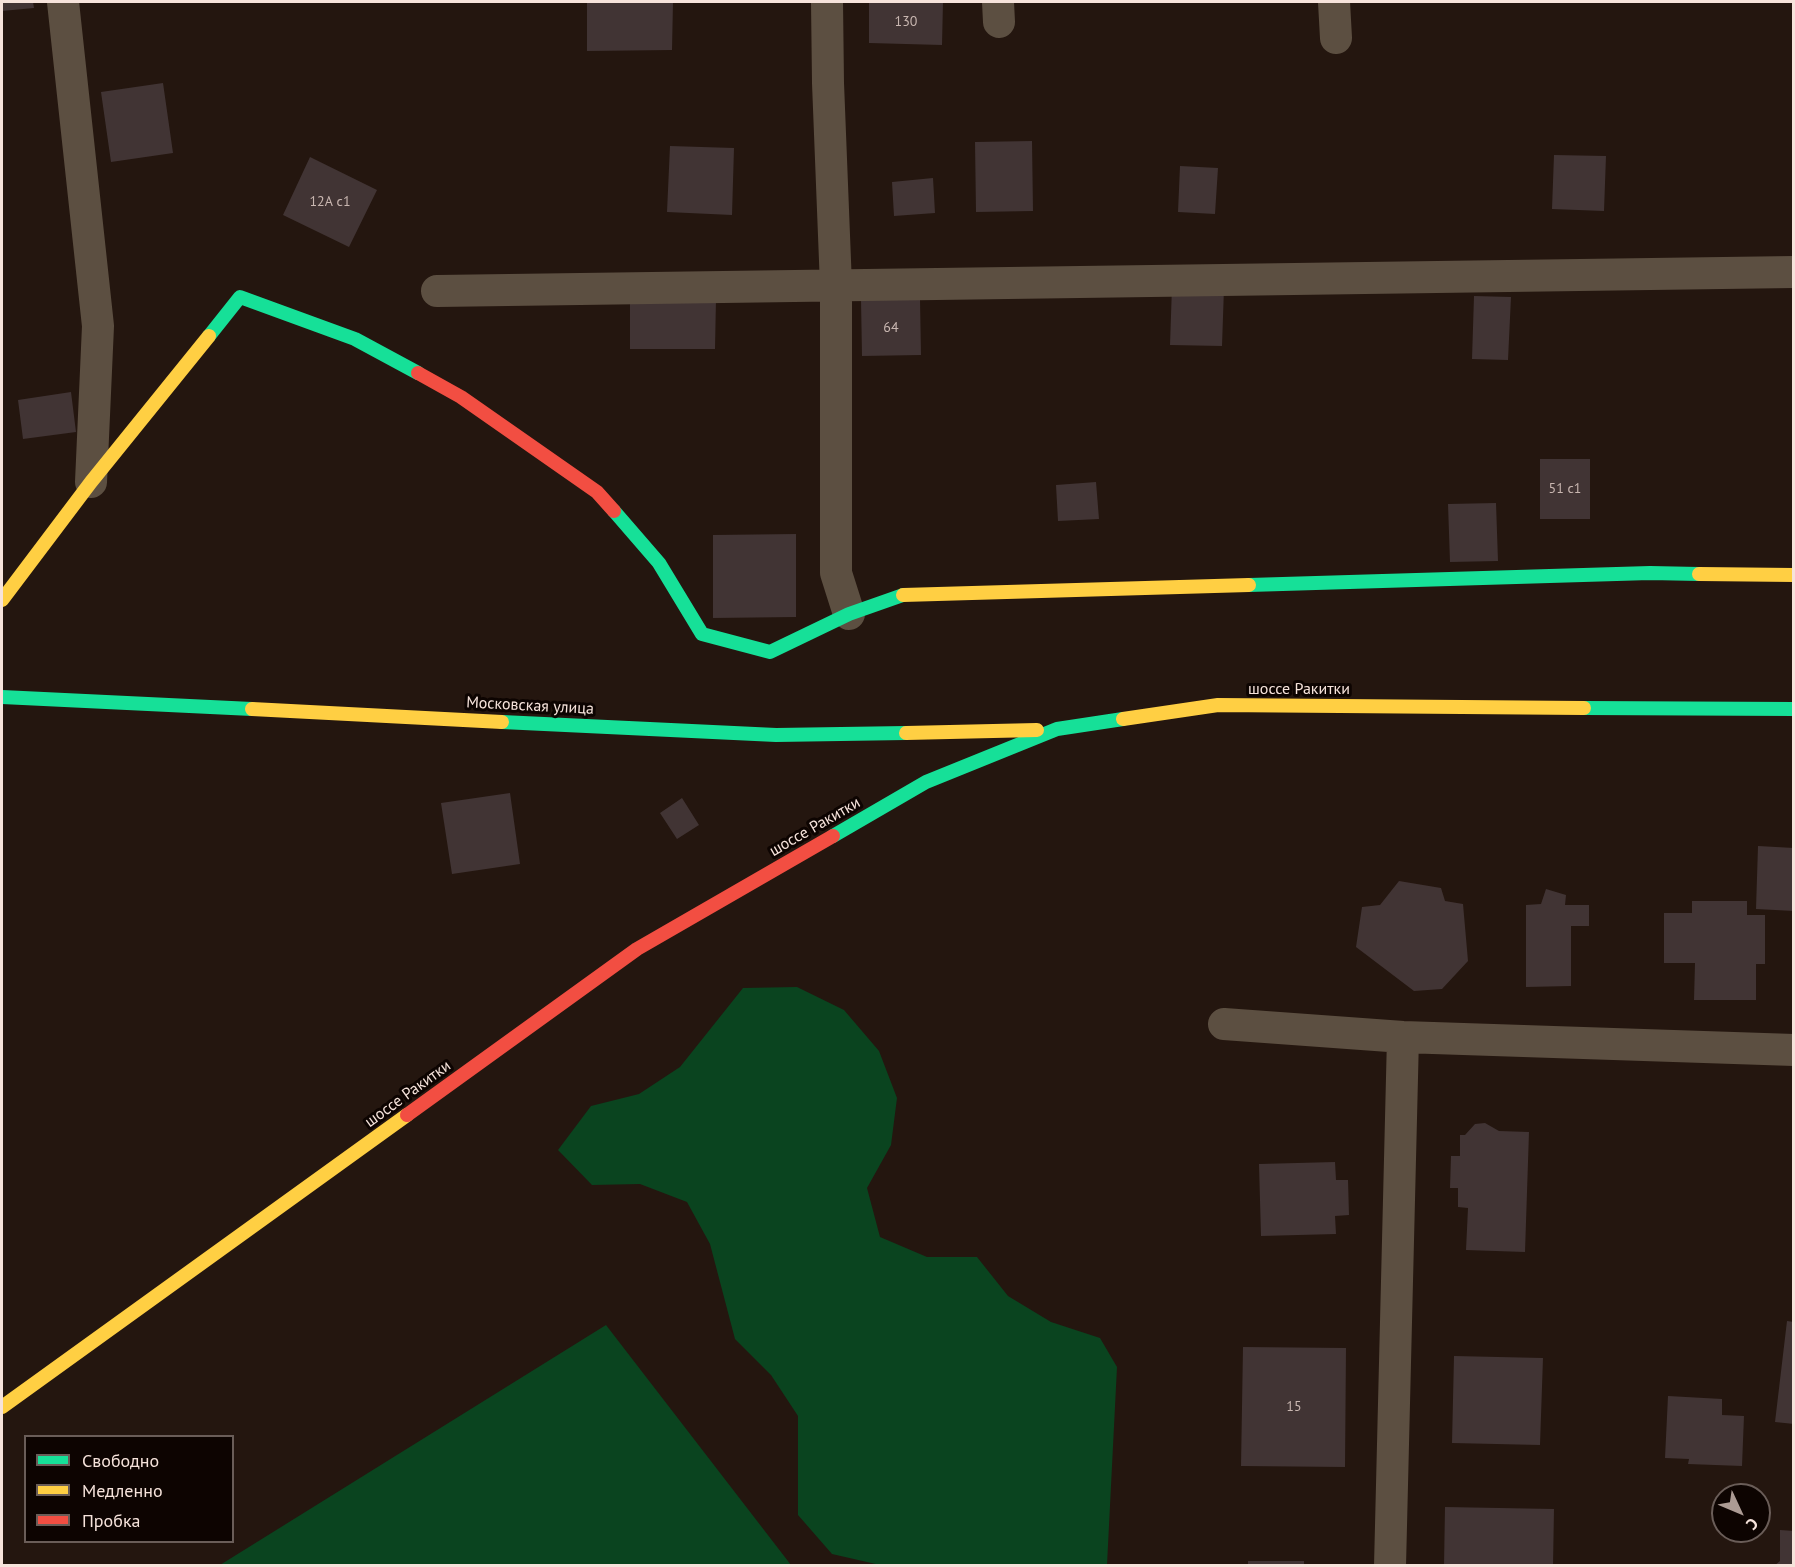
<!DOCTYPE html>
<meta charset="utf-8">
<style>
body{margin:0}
#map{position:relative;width:1795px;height:1567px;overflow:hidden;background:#24160f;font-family:"PT Sans",sans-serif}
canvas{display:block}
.frame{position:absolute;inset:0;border:3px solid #f6e3db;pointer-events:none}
.legend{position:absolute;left:24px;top:1435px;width:210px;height:108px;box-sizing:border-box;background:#0d0401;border:2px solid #6a5d58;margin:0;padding:8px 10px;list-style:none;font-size:18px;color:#f6e3db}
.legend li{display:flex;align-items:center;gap:12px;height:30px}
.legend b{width:30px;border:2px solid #6a5d58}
.north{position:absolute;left:1711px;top:1483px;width:60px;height:60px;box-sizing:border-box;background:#0d0401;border:2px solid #6a5d58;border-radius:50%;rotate:134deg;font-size:16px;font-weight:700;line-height:24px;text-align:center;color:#f6e3db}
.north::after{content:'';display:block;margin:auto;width:21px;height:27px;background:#ac9b94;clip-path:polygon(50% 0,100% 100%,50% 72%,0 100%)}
</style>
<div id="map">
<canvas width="1795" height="1567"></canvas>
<div class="frame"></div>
<ul class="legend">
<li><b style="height:8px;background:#16e098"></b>Свободно</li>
<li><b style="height:8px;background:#ffcf43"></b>Медленно</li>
<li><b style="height:8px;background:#f24e42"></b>Пробка</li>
</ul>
<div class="north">С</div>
</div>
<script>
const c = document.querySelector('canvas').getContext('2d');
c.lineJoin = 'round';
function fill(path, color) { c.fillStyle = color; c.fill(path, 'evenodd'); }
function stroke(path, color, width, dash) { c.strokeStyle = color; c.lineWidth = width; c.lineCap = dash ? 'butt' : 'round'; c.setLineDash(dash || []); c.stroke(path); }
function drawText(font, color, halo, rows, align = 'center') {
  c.font = font + ' "PT Sans",sans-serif'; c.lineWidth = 6; c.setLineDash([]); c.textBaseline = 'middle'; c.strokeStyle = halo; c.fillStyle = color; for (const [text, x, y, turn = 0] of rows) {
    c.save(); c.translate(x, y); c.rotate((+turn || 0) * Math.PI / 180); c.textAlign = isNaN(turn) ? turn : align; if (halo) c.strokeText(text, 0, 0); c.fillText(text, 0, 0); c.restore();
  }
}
fill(new Path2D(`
 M797,987L844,1010L879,1051L897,1098L891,1145L867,1188L880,1237L927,1257H977L1008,1296L1051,1322L1100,1338L1117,1367L1107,1565H880L832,1554L798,1515V1416L771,1375L735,1339L710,1244L687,1202L640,1184L592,1185L558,1150L591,1106L639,1094L680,1067L743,988Z
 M606,1325L791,1565H220Z`), '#0a441f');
fill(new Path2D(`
 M2,2H33L34,8L2,11Z
 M587,2H673L672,50L587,51Z
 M869,2H943L942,45L869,43Z
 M163,83L173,153L111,162L101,92Z
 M1032,141L1033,211L976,212L975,142Z
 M670,146L734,148L732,215L667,212Z
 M1554,155L1606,156L1604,211L1552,209Z
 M310,157L377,190L349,247L283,215Z
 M1180,166L1218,168L1215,214L1178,212Z
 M933,178L935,213L894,216L892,182Z
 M1172,286L1224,288L1222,346L1170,345Z
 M1474,296L1511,297L1508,360L1472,359Z
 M630,299H716L715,349H630Z
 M920,299L921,355L862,356L861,300Z
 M71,392L76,432L23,439L18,400Z
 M1540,459H1590V519H1540Z
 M1096,482L1099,519L1058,521L1056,485Z
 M1496,503L1498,561L1450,562L1448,504Z
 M796,534V617L713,618V535Z
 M510,793L520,864L452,874L441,803Z
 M682,798L699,825L677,839L660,813Z
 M1758,846L1794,848V911L1756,909Z
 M1399,881L1441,888L1445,901L1463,904L1468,961L1442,989L1414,991L1356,947L1362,907L1380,905Z
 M1546,889L1566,895L1565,905H1589V926H1571V986L1526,987V905L1541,904Z
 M1692,901H1747V915H1765V964H1756V1000H1694L1695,963H1664V913H1692Z
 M1485,1123L1499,1131L1529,1132L1525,1252L1466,1250L1468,1208L1458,1207V1188H1450L1451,1156H1460V1135H1465L1475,1124Z
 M1335,1162L1336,1180H1348L1349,1215L1335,1216L1336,1234L1261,1236L1259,1164Z
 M1787,1321L1794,1322V1424L1775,1422Z
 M1243,1347L1346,1348L1345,1467L1241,1466Z
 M1454,1356L1543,1358L1540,1445L1452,1443Z
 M1668,1396L1722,1399V1415L1744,1416L1742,1466L1688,1464L1689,1459L1665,1458Z
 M1445,1507L1554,1509L1553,1566H1444Z
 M1780,1530L1794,1531V1566H1774L1780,1561Z
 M1248,1561H1304V1566H1248Z`), '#413434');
stroke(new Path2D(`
 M63,2L98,326L91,482
 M827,2L828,83L836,286V573L849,614
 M998,2L999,22
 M1334,2L1336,38
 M437,291L1794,272
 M1224,1024L1403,1037L1794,1050
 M1390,1566L1403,1037`), '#5c4f41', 32);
stroke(new Path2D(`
 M209,336L240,297L355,339L418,373
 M614,511L659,563L702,634L770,652L849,614L903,595
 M1249,585L1650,573L1699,574
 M2,697L252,709
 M1584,708L1794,709
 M502,722L776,735L906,733
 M833,836L926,782L1057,729L1123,719`), '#16e098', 14);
stroke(new Path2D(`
 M1699,574L1794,575
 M903,595L1249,585
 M2,600L91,482L209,336
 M252,709L502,722
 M1123,719L1218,705L1584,708
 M906,733L1037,730
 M2,1407L407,1115`), '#ffcf43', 14);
stroke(new Path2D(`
 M418,373L461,397L597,492L614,511
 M407,1115L637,949L833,836`), '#f24e42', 14);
drawText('14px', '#c9b7b1', null, [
 ["130",906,22],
 ["12А с1",330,202],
 ["64",891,328],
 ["51 с1",1565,489],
 ["15",1294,1407]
]);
drawText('16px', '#f6e3db', '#0d0401', [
 ["шоссе Ракитки",1299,689],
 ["Московская улица",530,706,3],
 ["шоссе Ракитки",815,827,-30],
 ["шоссе Ракитки",408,1094,-36]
]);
</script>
